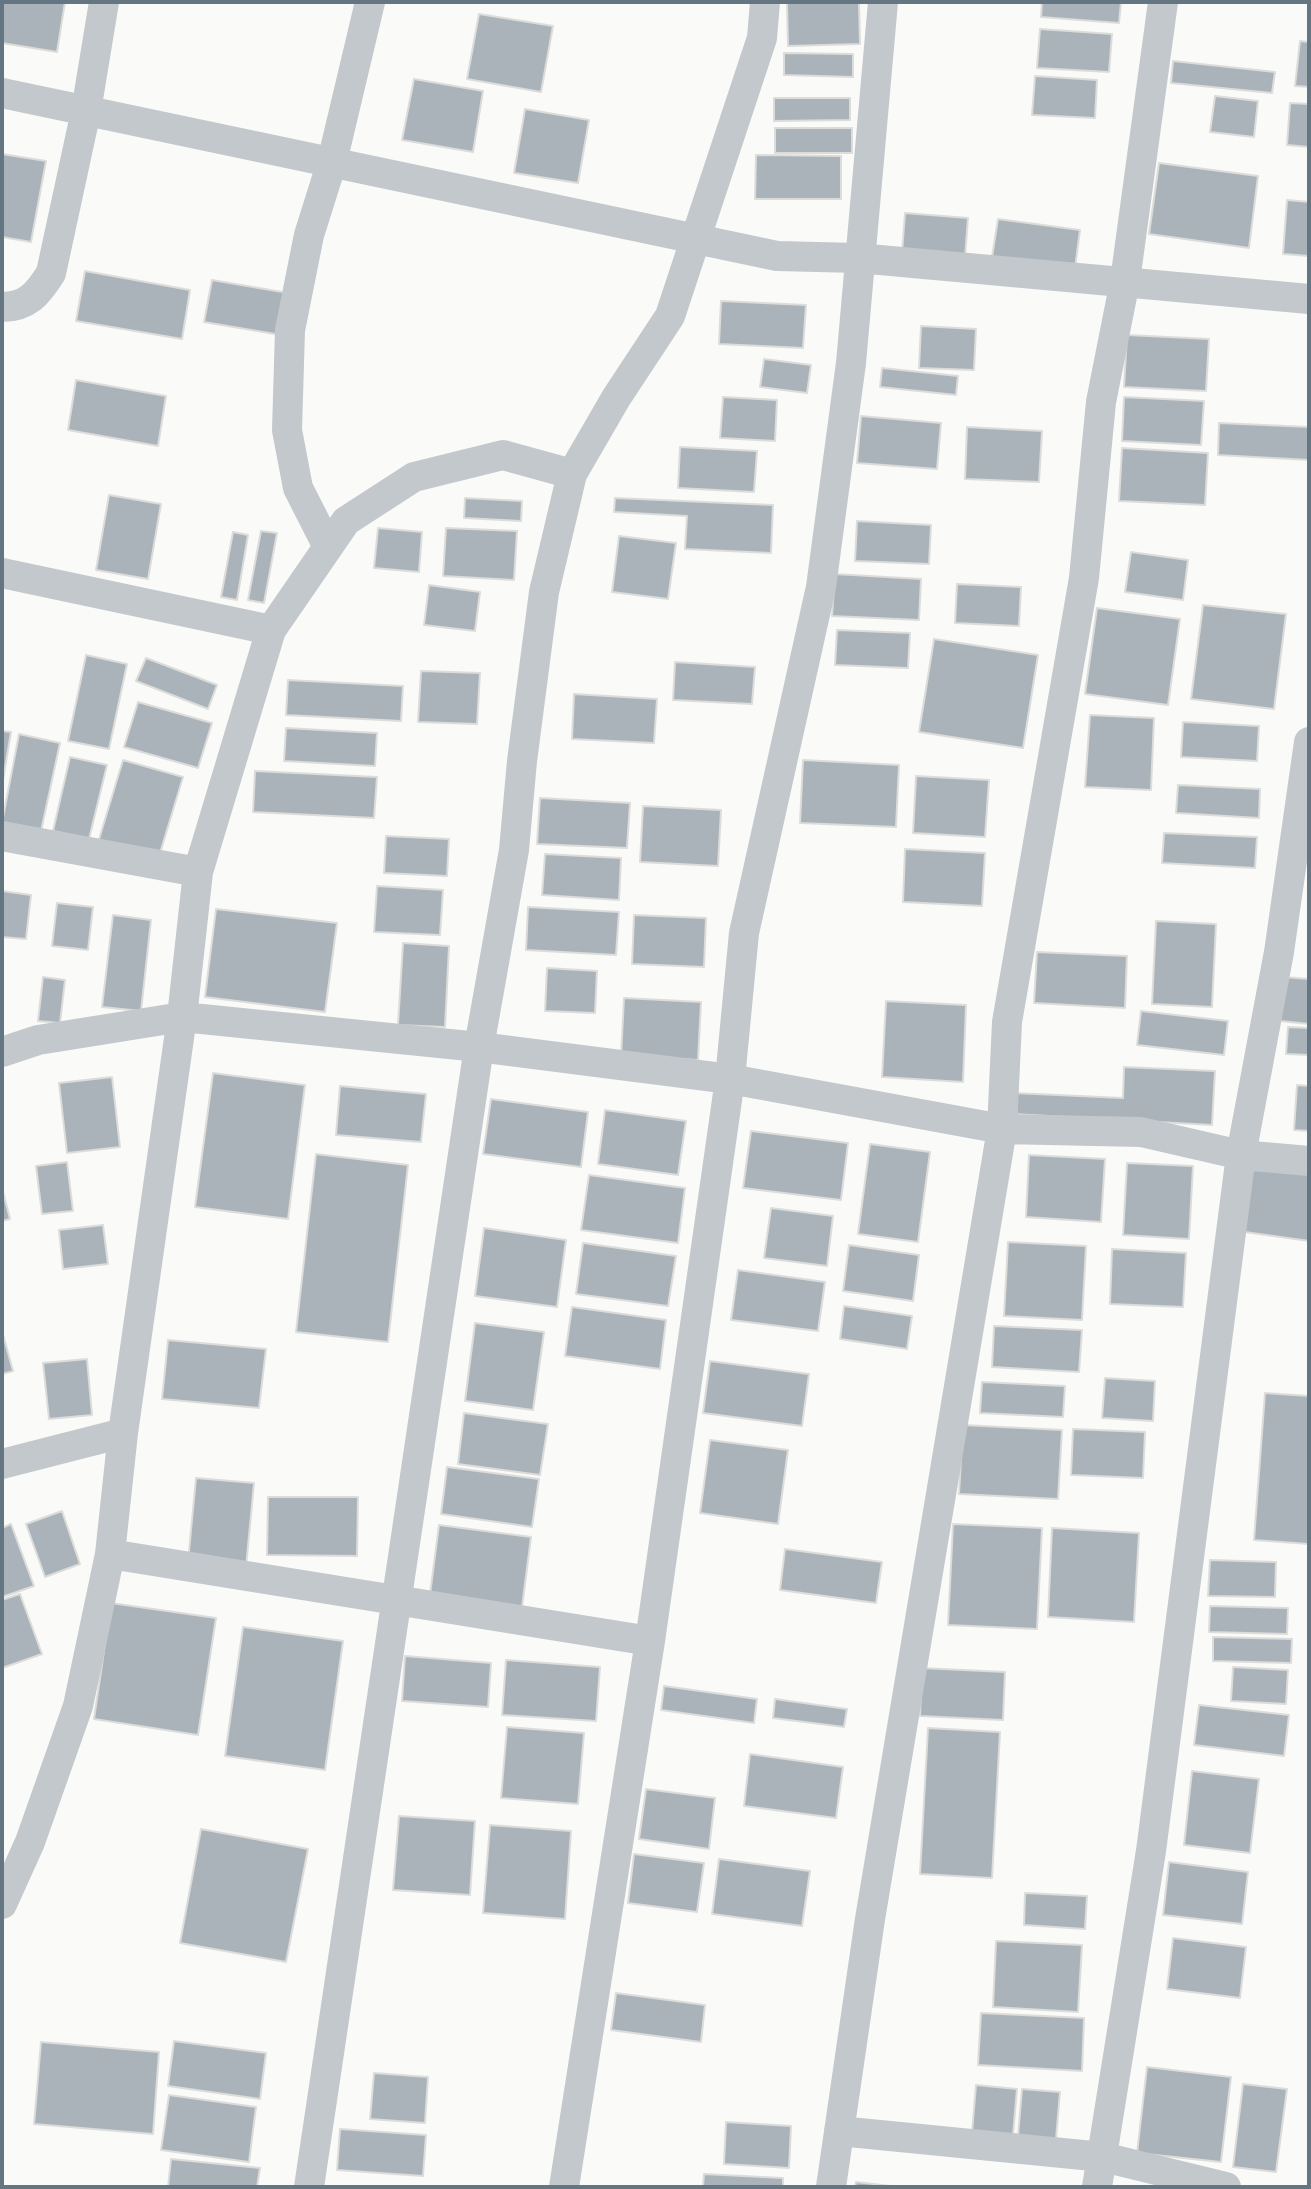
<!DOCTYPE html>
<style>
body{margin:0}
#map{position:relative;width:1311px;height:2189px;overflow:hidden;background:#fafaf8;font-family:"DM Sans",sans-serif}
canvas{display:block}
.frame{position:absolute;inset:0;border:4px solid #657683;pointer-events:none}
</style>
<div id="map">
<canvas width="1311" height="2189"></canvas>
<div class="frame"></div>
</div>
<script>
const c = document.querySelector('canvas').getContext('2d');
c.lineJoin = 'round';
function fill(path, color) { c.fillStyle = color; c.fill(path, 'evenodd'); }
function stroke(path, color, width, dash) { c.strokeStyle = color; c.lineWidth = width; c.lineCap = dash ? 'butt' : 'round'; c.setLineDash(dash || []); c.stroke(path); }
const building = new Path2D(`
 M2,2H65L57,52L2,43Z
 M787,2H859L860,44L788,46Z
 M1042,2H1121L1119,23L1041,17Z
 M479,14L553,26L541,92L467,79Z
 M1040,29L1112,34L1109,72L1037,68Z
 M1300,41L1309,42V87L1295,86Z
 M784,53L853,54V77L784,75Z
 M1173,61L1275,72L1272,93L1171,83Z
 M1035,76L1097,80L1095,118L1032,115Z
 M414,79L483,91L473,152L402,140Z
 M1215,96L1258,101L1254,137L1210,132Z
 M774,98H850V120L774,121Z
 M1290,103L1309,104V147L1287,145Z
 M525,109L589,120L578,183L514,173Z
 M775,128H852V153H775Z
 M2,154L46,161L31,242L2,237Z
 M756,155L841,156V199H755Z
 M1159,163L1258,176L1249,248L1149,234Z
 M1287,200L1309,202V256L1283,254Z
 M905,213L968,218L965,257L902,253Z
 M998,219L1080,230L1075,268L992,257Z
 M85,271L190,290L182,339L76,321Z
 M212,280L288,293L281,335L204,322Z
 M721,301L806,305L803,348L719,344Z
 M921,326L976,329L974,370L919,368Z
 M1127,335L1209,339L1206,391L1124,387Z
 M764,359L811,365L807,393L760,387Z
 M882,368L958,376L956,395L880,387Z
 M76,380L166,396L158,446L68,430Z
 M723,397L777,400L775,441L720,438Z
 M1124,397L1204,401L1201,445L1122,441Z
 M861,416L941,423L937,469L857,463Z
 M1219,423L1309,427V460L1218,455Z
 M967,427L1042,431L1039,482L965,479Z
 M680,447L757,451L754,492L678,488Z
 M1122,448L1208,453L1205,505L1119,501Z
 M109,495L161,504L148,579L96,570Z
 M465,498L522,501L521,521L464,518Z
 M615,498L773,505L771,553L685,549L687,516L614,512Z
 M857,521L931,525L929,564L855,561Z
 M378,528L422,532L419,572L374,568Z
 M446,528L517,531L514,580L443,576Z
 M261,531L277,533L264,603L248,600Z
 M233,532L248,535L237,600L221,597Z
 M619,536L676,543L668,599L612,592Z
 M1131,552L1188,560L1183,600L1125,592Z
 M835,574L921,579L919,620L832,616Z
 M957,584L1021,587L1019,626L955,623Z
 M429,585L480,592L475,631L424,625Z
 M1203,605L1286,614L1274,709L1191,699Z
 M1097,608L1180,619L1168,705L1085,694Z
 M837,630L910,633L908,668L835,665Z
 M934,639L1038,655L1023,748L919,732Z
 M86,655L127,664L109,749L68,741Z
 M146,658L217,685L208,709L136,681Z
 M675,662L755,667L752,704L673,700Z
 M421,671L480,673L477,724L418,722Z
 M288,680L403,686L401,721L286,715Z
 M574,694L657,699L654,743L572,739Z
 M138,702L212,723L198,768L124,747Z
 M1090,715L1154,718L1151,790L1085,787Z
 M1183,722L1259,726L1257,761L1181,757Z
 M286,728L377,733L375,766L284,761Z
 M2,731L11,732L2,786Z
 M19,734L60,743L41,831L2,823Z
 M70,757L107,765L89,839L53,831Z
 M123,760L183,777L157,863L97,846Z
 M803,760L899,765L896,827L800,823Z
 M255,771L377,777L374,818L253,812Z
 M916,776L989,780L985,837L913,833Z
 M1178,785L1260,789L1259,818L1176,813Z
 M540,798L630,803L627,848L537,844Z
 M643,806L721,810L718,866L640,862Z
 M1164,833L1257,837L1255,868L1162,863Z
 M386,836L449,839L447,876L384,873Z
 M905,849L985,853L982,906L903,902Z
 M545,854L621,858L619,900L542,895Z
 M377,886L443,890L440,935L374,932Z
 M2,891L31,895L26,939L2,937Z
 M57,903L93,907L88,950L52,946Z
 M528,907L619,912L616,955L526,950Z
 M216,909L337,923L325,1012L205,997Z
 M113,915L151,920L141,1011L102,1007Z
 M634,915L706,918L704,967L632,964Z
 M1156,921L1216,924L1212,1007L1152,1004Z
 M403,943L449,946L445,1027L398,1025Z
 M1037,952L1127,956L1125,1008L1034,1003Z
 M547,968L597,971L595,1013L545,1011Z
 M43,977L65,980L60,1023L38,1021Z
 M1284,977L1309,979V1024L1280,1021Z
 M624,998L701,1002L698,1060L621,1056Z
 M886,1001L966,1005L963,1082L882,1077Z
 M1141,1011L1228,1021L1224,1055L1137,1045Z
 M1288,1027L1309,1028V1055L1286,1054Z
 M1124,1067L1215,1071L1212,1125L1013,1114L1014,1093L1123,1098Z
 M213,1073L305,1085L288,1219L195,1207Z
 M112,1077L120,1147L67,1153L59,1083Z
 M1297,1085L1309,1086V1131L1294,1130Z
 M340,1086L426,1094L421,1142L336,1135Z
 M491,1099L588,1112L581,1167L483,1154Z
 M605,1110L686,1121L678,1175L598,1164Z
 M751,1131L848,1143L841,1200L743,1188Z
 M870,1144L930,1152L918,1242L858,1234Z
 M316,1154L408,1165L388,1342L296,1332Z
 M1029,1155L1105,1159L1101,1222L1026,1217Z
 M1241,1155L1309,1168V1241L1238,1231Z
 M67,1162L73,1211L42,1214L36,1166Z
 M1127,1163L1193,1166L1189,1239L1123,1235Z
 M589,1175L685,1188L678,1243L581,1230Z
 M2,1188L10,1219L2,1221Z
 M771,1208L833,1216L827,1266L764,1258Z
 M103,1225L108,1264L63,1269L59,1230Z
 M484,1228L566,1240L557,1307L475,1296Z
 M1008,1242L1086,1246L1082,1320L1004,1316Z
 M583,1243L676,1256L668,1306L576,1294Z
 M849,1245L919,1255L913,1301L843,1291Z
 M1112,1249L1186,1253L1183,1307L1110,1304Z
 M738,1270L825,1282L818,1331L731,1320Z
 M844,1306L912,1316L907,1349L840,1339Z
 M572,1307L666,1320L660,1369L565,1356Z
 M475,1323L544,1332L533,1410L465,1401Z
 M994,1326L1082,1330L1079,1372L992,1367Z
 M2,1331L13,1371L2,1374Z
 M168,1340L266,1349L259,1408L162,1399Z
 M87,1359L92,1415L49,1419L43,1363Z
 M710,1361L809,1374L802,1426L703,1413Z
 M1105,1378L1155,1381L1153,1421L1102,1418Z
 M982,1382L1065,1386L1063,1417L980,1413Z
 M1265,1393L1309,1396V1544L1254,1540Z
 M464,1413L548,1424L540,1475L458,1464Z
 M963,1425L1062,1430L1058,1499L959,1494Z
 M1073,1429L1145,1432L1143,1478L1071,1475Z
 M710,1440L788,1450L778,1524L700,1513Z
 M447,1467L539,1479L532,1527L441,1514Z
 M196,1478L254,1483L246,1567L188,1562Z
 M268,1497H358L357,1556L267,1555Z
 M62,1511L80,1564L45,1577L26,1524Z
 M11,1524L34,1586L2,1597V1528Z
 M953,1524L1042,1528L1037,1629L948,1625Z
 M439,1525L531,1537L521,1615L429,1602Z
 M1052,1528L1139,1533L1134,1622L1048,1617Z
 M785,1549L882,1562L876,1603L780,1590Z
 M1210,1560L1276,1562L1275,1597L1208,1596Z
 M20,1594L42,1654L2,1668V1600Z
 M111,1603L216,1618L198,1735L94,1719Z
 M1210,1606L1288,1608L1287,1634L1209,1632Z
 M243,1627L343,1641L325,1770L225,1756Z
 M1213,1637L1292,1639L1291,1663L1213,1661Z
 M405,1656L491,1663L488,1707L402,1701Z
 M506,1660L600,1667L596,1721L502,1715Z
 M1233,1667L1288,1670L1286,1704L1231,1701Z
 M922,1668L1005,1672L1003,1720L920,1716Z
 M664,1686L757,1699L754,1723L661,1710Z
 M775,1699L847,1709L844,1727L773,1718Z
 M1199,1705L1289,1715L1284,1756L1194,1745Z
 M507,1727L584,1733L578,1804L501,1798Z
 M928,1728L1000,1732L992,1878L920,1874Z
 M750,1754L843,1767L836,1818L744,1806Z
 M1192,1771L1259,1779L1250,1853L1184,1845Z
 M646,1789L715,1798L709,1849L639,1839Z
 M399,1816L475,1821L470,1895L393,1890Z
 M490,1825L571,1831L565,1919L483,1913Z
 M201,1829L308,1849L286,1962L180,1943Z
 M634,1854L704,1863L697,1912L628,1903Z
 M719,1859L810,1871L802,1926L712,1914Z
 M1169,1862L1248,1872L1242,1924L1163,1915Z
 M1025,1893L1087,1896L1085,1929L1024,1925Z
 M1173,1938L1246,1947L1240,1998L1167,1989Z
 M996,1941L1082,1945L1078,2012L993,2007Z
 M616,1993L705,2005L701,2042L611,2030Z
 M981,2013L1084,2018L1082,2071L978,2065Z
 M174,2041L266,2053L260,2099L168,2086Z
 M41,2042L159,2052L153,2134L34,2124Z
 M1147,2067L1231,2077L1221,2162L1137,2153Z
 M374,2073L428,2077L425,2123L370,2119Z
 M1243,2084L1287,2089L1276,2172L1233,2167Z
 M976,2085L1017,2089L1013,2135L972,2132Z
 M1022,2089L1060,2092L1056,2139L1018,2136Z
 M169,2095L256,2107L249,2162L161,2150Z
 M726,2122L791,2126L789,2168L724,2164Z
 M340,2129L426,2135L423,2176L337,2170Z
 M171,2159L260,2168L257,2187H168Z
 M704,2174L783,2178V2187H703Z
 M856,2182L899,2187H855Z`);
fill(building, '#aab3b9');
stroke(building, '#dcdcda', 2);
stroke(new Path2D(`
 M2,93L777,256L858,258L1309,299
 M2,307C27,307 38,294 51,273L86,111L104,2
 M328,547L298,488L287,430L290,330L309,235L332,162L370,2
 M2,573L271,630
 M2,836L198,872
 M2,1052L38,1040L182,1017L479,1047L730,1079L1002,1129L1141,1132L1241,1155L1309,1161
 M2,1464L123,1433
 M110,1554L650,1641
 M2,1904L30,1842L78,1706L110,1554L123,1433L182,1017L198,872L271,630L346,521L414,477L503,455L572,474
 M839,2131L1103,2157L1226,2187
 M309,2187L479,1047L514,850L522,761L544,592L572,474L616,398L670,316L762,38L765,2
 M564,2187L650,1641L730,1079L744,933L821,587L851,363L883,2
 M831,2187L870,1919L1002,1129L1007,1022L1084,578L1101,402L1125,281L1163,2
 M1097,2187L1151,1851L1241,1155L1279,952L1309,742`), '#c3c8cc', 30);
</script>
